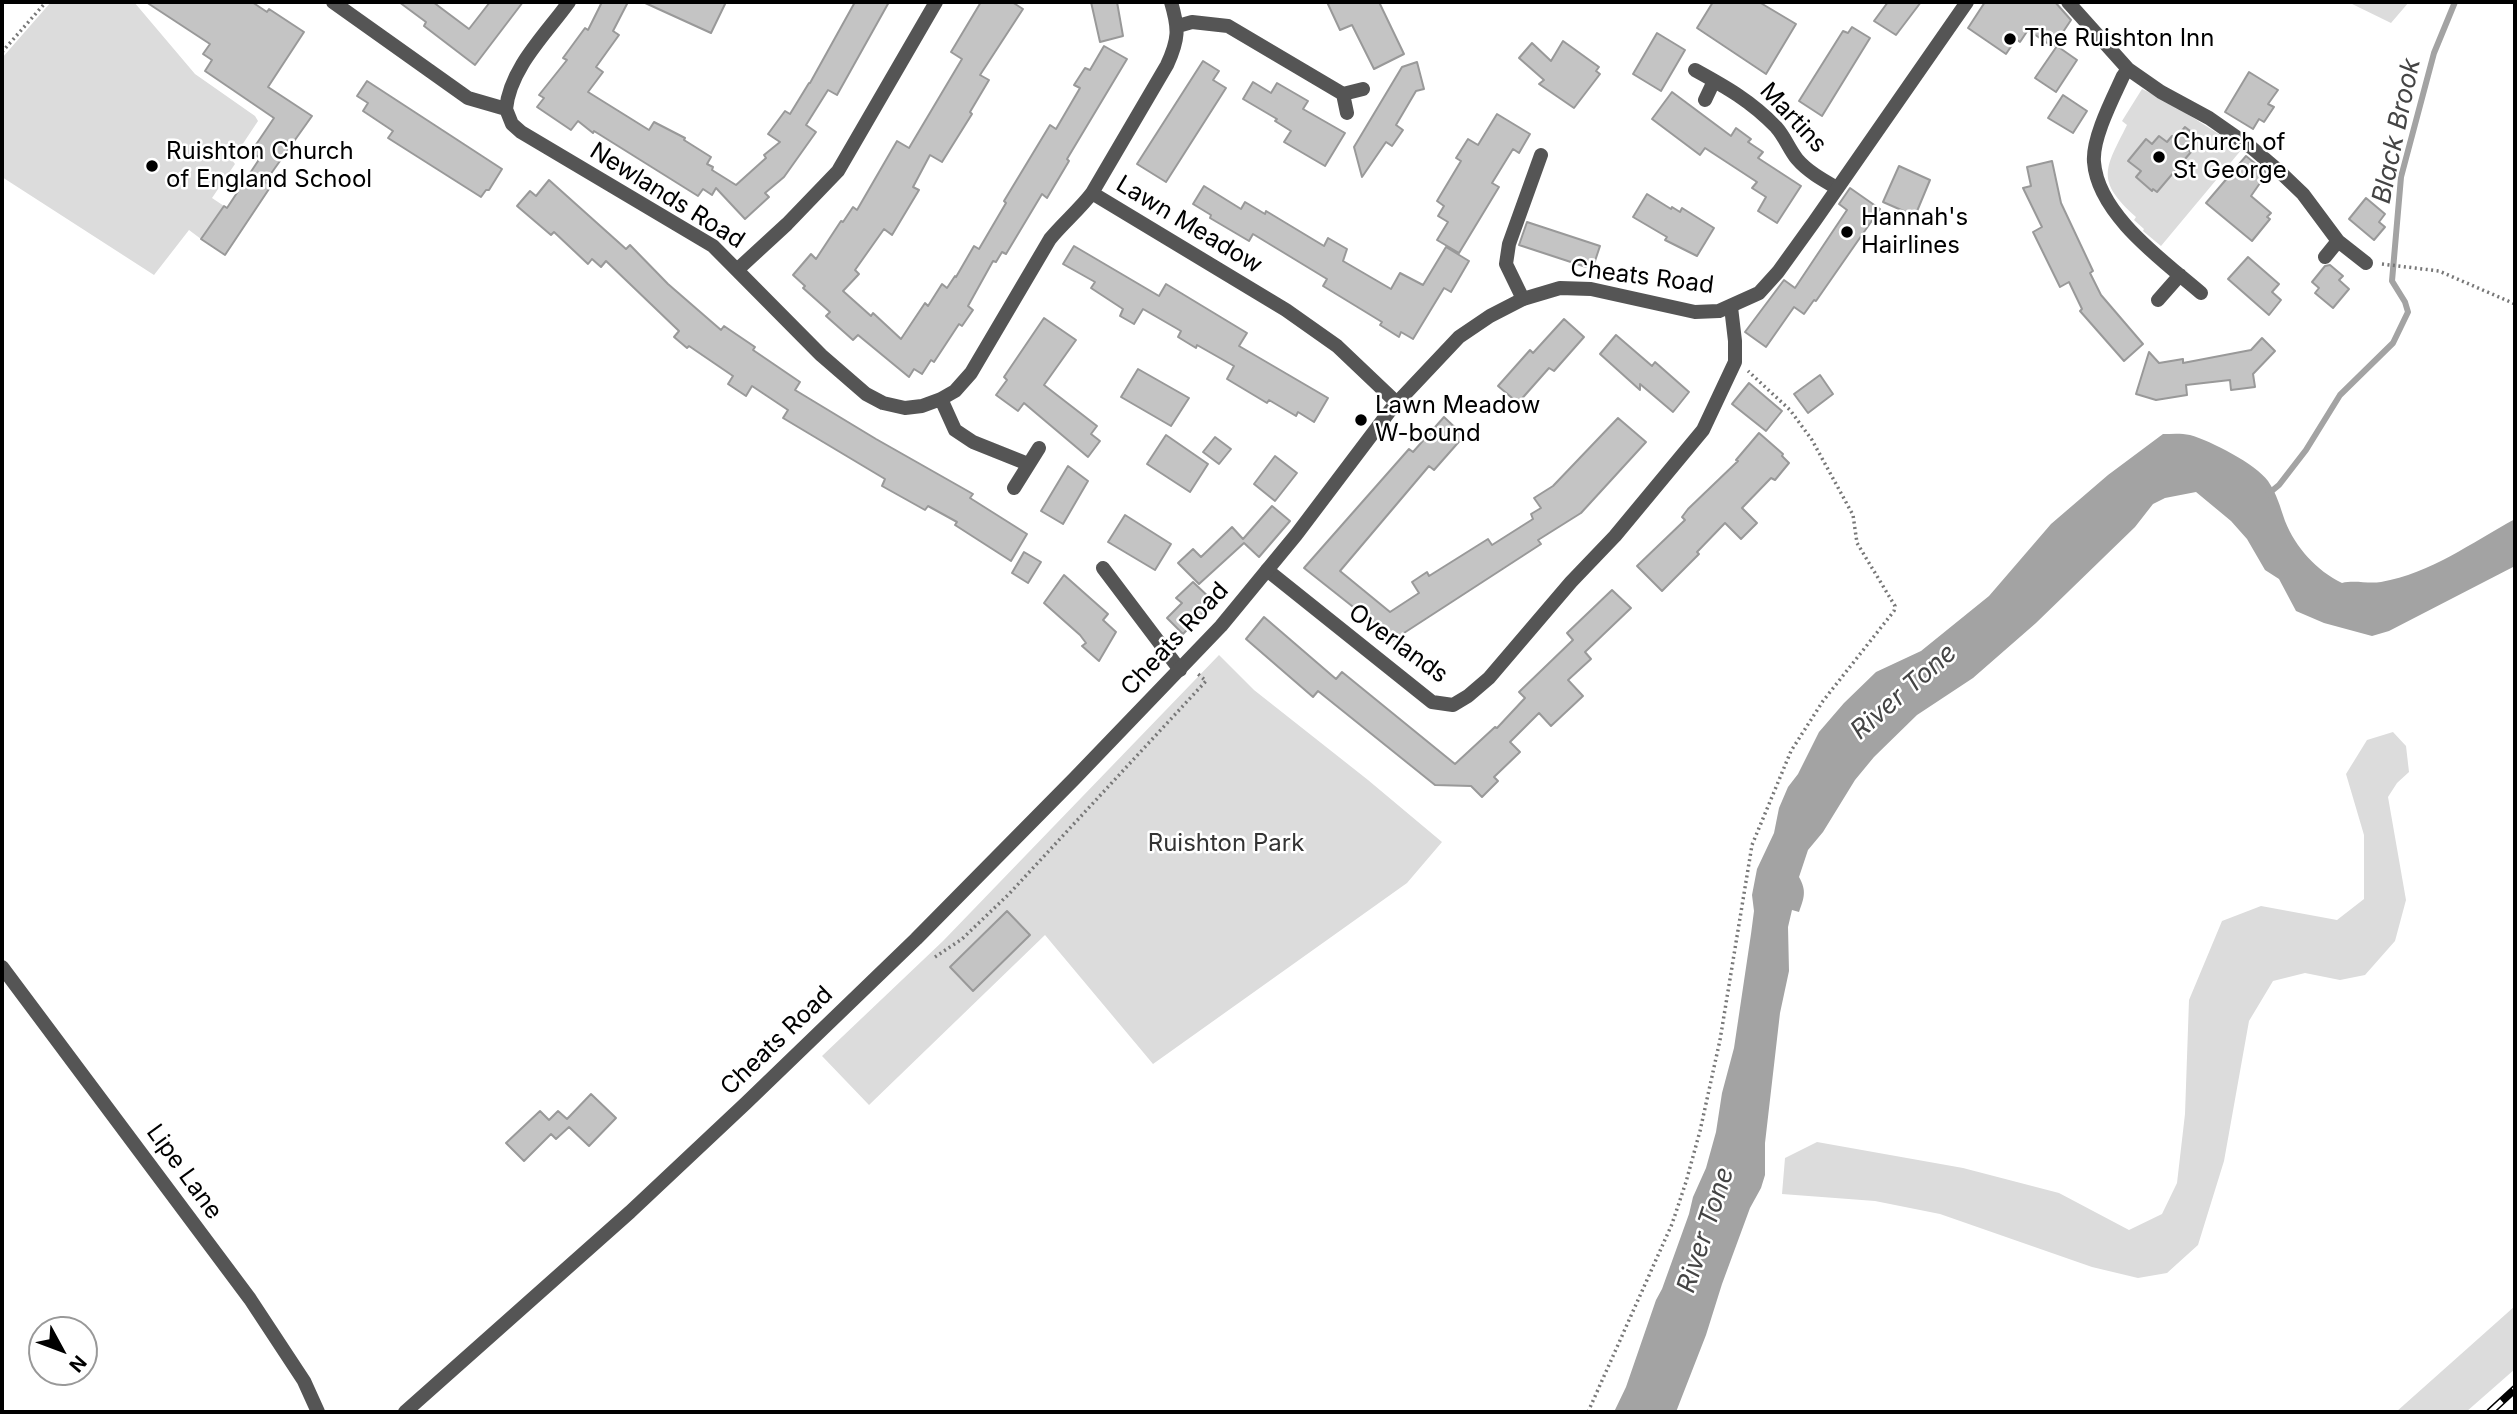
<!DOCTYPE html>
<style>
body{margin:0}
#map{position:relative;width:2517px;height:1414px;overflow:hidden;background:#fff;font-family:Inter,sans-serif}
canvas{display:block}
.frame{position:absolute;inset:0;border:4px solid #000;pointer-events:none}
.north{position:absolute;left:28px;top:1316px;width:70px;height:70px;box-sizing:border-box;background:#fff;border:2px solid #999;border-radius:50%;rotate:131deg;font-size:19px;font-weight:700;line-height:28px;text-align:center;color:#000}
.north::after{content:'';display:block;margin:auto;width:24px;height:32px;background:#000;clip-path:polygon(50% 0,100% 100%,50% 72%,0 100%)}
</style>
<div id="map">
<canvas width="2517" height="1414"></canvas>
<div class="frame"></div>
<div class="north">N</div>
</div>
<script>
const c = document.querySelector('canvas').getContext('2d');
c.lineJoin = 'round';
function fill(path, color) { c.fillStyle = color; c.fill(path, 'evenodd'); }
function stroke(path, color, width, dash) { c.strokeStyle = color; c.lineWidth = width; c.lineCap = dash ? 'butt' : 'round'; c.setLineDash(dash || []); c.stroke(path); }
function drawText(font, color, halo, rows, align = 'center') {
  c.font = font + ' Inter,sans-serif'; c.lineWidth = 5; c.setLineDash([]); c.textBaseline = 'middle'; c.strokeStyle = halo; c.fillStyle = color; for (const [text, x, y, turn = 0] of rows) {
    c.save(); c.translate(x, y); c.rotate((+turn || 0) * Math.PI / 180); c.textAlign = isNaN(turn) ? turn : align; if (halo) c.strokeText(text, 0, 0); c.fillText(text, 0, 0); c.restore();
  }
}
fill(new Path2D(`
 M51,2H134L195,74L255,116L258,121L232,160L235,164L212,198L224,206L201,239L189,230L154,275L2,177V58Z
 M2348,2H2409L2391,23Z
 M2142,89L2167,101L2242,149L2161,246L2143,231L2144,229L2134,220L2136,217C2095,180 2105,169 2127,125L2122,121Z
 M1219,655L1254,690L1368,780L1442,842L1407,883L1153,1064L1045,935L869,1105L822,1056L943,941Z
 M2393,732L2406,746L2409,772L2397,783L2388,797L2406,900L2395,941L2365,975L2340,980L2305,973L2273,981L2249,1021L2224,1161L2198,1245L2167,1273L2138,1278L2092,1267L1940,1214L1875,1201L1782,1194L1785,1158L1817,1142L1963,1168L2059,1193L2129,1230L2162,1214L2177,1183L2185,1114L2189,1000L2222,921L2261,906L2337,920L2364,899V835L2346,774L2367,740Z
 M2515,1306V1369L2466,1412H2396Z`), '#dcdcdc');
fill(new Path2D(`
 M2163,434C2171,434 2181,433 2190,435C2211,441 2256,464 2268,481C2277,494 2280,507 2285,521C2296,548 2316,570 2342,583C2355,580 2368,584 2381,582C2431,573 2471,543 2515,519V566L2389,631L2372,636L2324,623L2296,611L2279,579L2265,570L2247,539L2231,521L2196,492L2165,498L2153,504L2135,527L2036,623L1973,678L1917,715L1874,757L1855,780L1823,832L1808,850L1799,877C1807,891 1804,898 1799,912L1792,910L1788,927L1789,971L1780,1013L1765,1143V1175L1761,1188L1750,1208L1722,1284L1706,1335L1676,1412H1614L1626,1387L1656,1300L1662,1289L1689,1214L1693,1197L1706,1168L1716,1132L1722,1093L1734,1048L1751,934L1754,911L1752,895L1757,869L1774,833L1779,808L1788,787L1798,774L1819,732L1844,703L1876,672L1921,651L1989,596L2051,524L2108,475Z`), '#a3a3a3');
stroke(new Path2D(`
 M2268,494L2279,485L2306,450L2340,395L2393,343L2408,312L2405,302L2392,281L2401,177L2434,53L2455,2`), '#a3a3a3', 6);
const building = new Path2D(`
 M146,2H252L267,12L269,9L304,32L268,87L312,116L265,182L271,186L225,255L201,239L224,206L227,208L260,158L251,152L274,118L205,71L212,60L203,54L210,44Z
 M399,2H433L469,29L490,2H523L475,65L424,26L426,22Z
 M602,2H628L613,31L619,35L596,67L603,72L588,92L649,130L654,122L685,138L684,140L711,157L707,164L713,167L712,170L736,185L766,158L764,155L780,142L768,134L785,111L790,114L809,83H810L855,2H889L837,95L828,90L806,125L816,132L784,177L765,193L769,197L745,219L716,188L712,195L703,189L698,196L594,131L593,133L578,121L571,130L537,107L544,98L539,95L567,60L563,58L585,28L588,30Z
 M643,2H726L711,33Z
 M981,2H1012L1023,9L980,75L989,80L970,112L972,114L942,162L930,155L913,187L919,190L892,235L884,229L855,270L859,274L843,291L871,316L873,313L901,339L925,303L928,306L942,284L947,288L955,276L956,277L974,246L979,249L1006,203L1004,201L1050,125L1056,129L1080,88L1074,85L1085,68L1090,70L1104,46L1127,59L1067,159L1069,161L1047,198L1042,194L1006,254L1002,252L996,262L993,261L968,306L973,310L962,326L959,324L934,362L931,360L922,374L914,369L909,377L858,335L853,340L826,316L830,312L803,288L805,286L793,275L811,254L816,259L841,221L843,222L853,207L857,210L897,141L909,148L962,59L951,52Z
 M1091,2H1117L1123,36L1100,42Z
 M1327,2H1379L1404,54L1374,69L1352,25L1340,30Z
 M1713,2H1759L1796,24L1766,74L1697,28Z
 M1888,2H1921L1896,35L1874,21Z
 M1985,2H2055L2071,20L2053,47L2028,30L2020,42L2016,39L2006,54L1968,28Z
 M1852,27L1870,38L1822,116L1799,101L1843,31L1848,33Z
 M1657,33L1685,50L1661,91L1633,74Z
 M1563,41L1599,67L1596,71L1600,74L1574,108L1539,84L1544,80L1519,58L1532,43L1551,61Z
 M2057,46L2077,60L2056,92L2035,78Z
 M1203,61L1219,71L1213,80L1226,88L1166,182L1137,164Z
 M1417,62L1424,89L1416,91L1396,125L1403,130L1392,146L1386,142L1362,177L1354,147L1402,67Z
 M2249,72L2278,90L2268,104L2274,107L2264,122L2259,119L2253,129L2225,112Z
 M367,81L502,169L489,190H486L481,197L388,138L393,131L363,111L368,103L357,96Z
 M1253,82L1271,93L1277,83L1308,101L1303,109L1345,133L1325,166L1284,142L1291,131L1275,121L1277,119L1243,99Z
 M1672,92L1731,136L1736,128L1751,139L1748,142L1763,152L1758,158L1801,186L1777,223L1758,211L1766,197L1752,188L1757,182L1705,148L1700,155L1652,119Z
 M2063,95L2087,111L2073,133L2048,118Z
 M1497,114L1530,134L1519,153L1513,149L1492,183L1499,187L1459,253L1437,240L1448,222L1438,216L1444,206L1437,201L1461,161L1456,158L1468,139L1478,145Z
 M2185,127L2198,137L2187,149L2191,152L2157,192L2153,189L2152,191L2136,177L2141,171L2128,161L2146,139L2152,144L2159,136L2167,142L2172,136L2175,139Z
 M2246,156L2267,173L2251,196L2271,213L2267,217L2270,219L2252,241L2206,203Z
 M2052,161L2061,203L2093,271L2090,273L2101,295L2143,344L2124,361L2080,311L2082,309L2069,282L2060,287L2033,232L2042,227L2023,188L2031,186L2027,167Z
 M1899,166L1930,180L1915,216L1883,202Z
 M549,180L626,249L630,245L668,284L721,330L724,326L755,347L753,350L800,382L795,390L876,439L973,494L970,498L1027,534L1011,561L955,525L957,522L928,506L925,510L882,486L885,479L783,418L788,410L752,386L746,396L728,384L733,376L689,346L687,348L674,337L679,331L606,261L601,267L592,259L588,264L554,232L551,235L517,206L530,191L536,196Z
 M1204,186L1241,209L1245,202L1265,214L1266,211L1324,246L1328,238L1347,249L1343,261L1391,289L1400,273L1423,285L1446,247L1469,261L1451,292L1444,288L1413,339L1401,332L1399,337L1380,325L1382,322L1323,286L1327,279L1253,234L1249,241L1210,218L1211,215L1193,204Z
 M1850,188L1880,209L1816,301L1814,300L1804,314L1794,307L1766,347L1745,332L1784,280L1795,288L1847,210L1839,204Z
 M1647,194L1671,209L1672,207L1680,212L1682,208L1714,228L1697,256L1665,240L1667,237L1633,217Z
 M2366,198L2385,214L2379,222L2385,227L2374,240L2349,219Z
 M1527,222L1600,246L1593,267H1586L1519,245Z
 M1074,246L1159,296L1166,284L1247,333L1239,346L1328,398L1314,422L1298,412L1296,416L1269,400L1267,403L1227,379L1234,366L1197,345L1196,348L1178,337L1181,331L1143,309L1134,324L1120,316L1123,309L1091,288L1095,282L1063,264Z
 M2248,257L2279,284L2272,292L2281,300L2269,315L2228,279Z
 M2330,265L2343,276L2339,280L2349,289L2333,308L2315,293L2319,288L2312,282L2325,266Z
 M1044,318L1076,340L1044,385L1097,426L1091,434L1100,441L1088,457L1024,403L1018,411L996,395L1007,380L1004,377Z
 M1564,319L1584,337L1554,371L1549,368L1518,403L1498,386L1530,350L1533,353Z
 M1616,335L1652,366L1655,362L1689,392L1673,412L1640,384V390L1600,354Z
 M2262,338L2275,351L2253,374L2255,387L2231,390L2230,380L2186,385L2187,395L2156,400L2136,394L2149,352L2159,363L2183,359V363L2251,350Z
 M1138,369L1189,398L1171,426L1121,397Z
 M1820,375L1833,394L1808,413L1794,394Z
 M1749,383L1782,411L1766,431L1732,404Z
 M1444,417L1464,436L1434,470L1429,466L1340,571L1390,612L1419,593L1412,582L1427,572L1429,576L1488,539L1492,545L1533,519L1531,514L1541,508L1534,498L1553,486L1618,418L1646,442L1581,513L1538,540L1541,544L1387,644L1362,604L1357,610L1304,568L1409,449L1413,452Z
 M1759,433L1783,454L1782,456L1789,463L1775,480L1771,478L1742,508L1757,523L1741,539L1725,523L1697,552L1699,554L1662,591L1637,566L1685,520L1682,517L1688,509L1738,461L1736,460Z
 M1166,435L1208,464L1190,492L1147,464Z
 M1215,437L1231,449L1219,464L1203,452Z
 M1275,456L1297,473L1275,501L1254,484Z
 M1068,466L1088,481L1063,524L1041,511Z
 M1272,506L1290,521L1259,557L1244,543L1199,584L1178,563L1193,549L1201,557L1232,527L1243,539Z
 M1125,515L1171,544L1155,570L1108,542Z
 M1024,552L1041,562L1028,583L1012,573Z
 M1064,575L1108,614L1103,620L1116,632L1099,661L1082,646L1086,643L1080,635L1044,603Z
 M1193,582L1214,602L1183,634L1167,618L1182,603L1176,598Z
 M1612,590L1631,608L1585,652L1591,659L1568,680L1583,696L1551,726L1539,713L1510,742L1520,752L1494,777L1498,781L1482,797L1471,786L1435,785L1318,691L1313,697L1246,639L1264,617L1336,679L1342,672L1455,764L1495,727L1497,728L1525,698L1519,692L1573,640L1567,633Z
 M1007,911L1030,935L973,991L950,967Z
 M591,1094L616,1118L589,1146L569,1127L556,1139L551,1134L524,1161L506,1143L540,1111L549,1120L558,1111L567,1119Z`);
fill(building, '#c4c4c4');
stroke(building, '#999', 2);
stroke(new Path2D(`
 M2,52L46,2
 M2382,264L2439,271L2515,304
 M935,957L962,939L1009,894L1206,681L1198,674
 M1588,1412L1672,1224L1686,1182L1700,1131L1720,1040L1752,845L1791,751L1823,701L1894,611L1895,606L1857,543L1853,515L1812,440L1790,410L1748,371`), '#777', 3.5, [2, 3.5]);
stroke(new Path2D(`
 M333,2L468,98L506,109L512,124L521,132L713,246L821,355L866,394L883,403L905,408L922,406L941,399L955,391L971,373L1050,239C1063,223 1079,210 1092,193
 M1171,2C1179,29 1179,39 1167,65L1092,193L1286,310L1337,346L1397,403
 M2068,2L2128,69L2161,92L2209,118L2252,148L2279,171L2303,194L2338,241L2366,263
 M1178,26L1192,22L1228,26L1343,94L1363,89
 M2128,69L2123,76C2113,98 2092,138 2094,162C2098,215 2164,261 2201,293
 M1695,70C1726,87 1751,101 1776,127C1785,137 1789,149 1797,159C1807,171 1823,180 1837,188
 M1343,94L1347,113
 M1705,100L1714,81
 M506,109C510,68 546,34 569,2
 M2325,257L2338,241
 M737,270L787,224L838,171L936,2
 M1523,299L1506,264L1509,244L1541,155
 M2158,300L2180,275
 M941,399L955,430L973,442L1028,464
 M1014,488L1039,448
 M1103,568L1180,670
 M1267,570L1432,702L1453,705L1468,696L1489,678L1571,582L1615,536L1703,430L1735,362V341L1731,307`), '#555', 14);
stroke(new Path2D(`
 M2,967L250,1299L304,1381L318,1412
 M405,1412L630,1212L746,1103L916,939L1075,778L1221,626L1296,535L1392,408L1459,337L1490,316L1523,299L1560,288L1591,289L1695,312L1719,311L1759,293L1778,272L1814,222L1967,2`), '#555', 14);
const rail = new Path2D(`
 M2490,1412L2515,1389`);
stroke(rail, '#000', 8);
stroke(rail, '#fff', 5, [16]);
for (const [x, y, r, color] of [
 [2010,39,7,"#000"],
 [2159,157,7,"#000"],
 [152,166,7,"#000"],
 [1847,232,7,"#000"],
 [1361,420,7,"#000"]
]) { const dot = new Path2D(); dot.arc(x, y, r, 0, 2 * Math.PI); c.fillStyle = color; c.fill(dot); stroke(dot, '#fff', 2.5); }
drawText('24px', '#000', '#fff', [
 ["The Ruishton Inn",2024,39],
 ["Church of",2173,143],
 ["St George",2173,171],
 ["Ruishton Church",166,152],
 ["of England School",166,180],
 ["Hannah's",1861,218],
 ["Hairlines",1861,246],
 ["Lawn Meadow",1375,406],
 ["W-bound",1375,434]
], 'left');
drawText('24px', '#000', '#fff', [
 ["Martins",1793,118,47],
 ["Newlands Road",667,196,32],
 ["Lawn Meadow",1189,225,31],
 ["Cheats Road",1642,277,7],
 ["Cheats Road",1175,639,-47],
 ["Overlands",1398,644,36],
 ["Cheats Road",777,1041,-44],
 ["Lipe Lane",184,1172,54]
]);
drawText('24px', '#333', '#fff', [
 ["Ruishton Park",1226,844]
]);
drawText('italic 26px', '#444', '#fff', [
 ["Black Brook",2397,131,-78],
 ["River Tone",1904,692,-41],
 ["River Tone",1706,1230,-72]
]);
</script>
